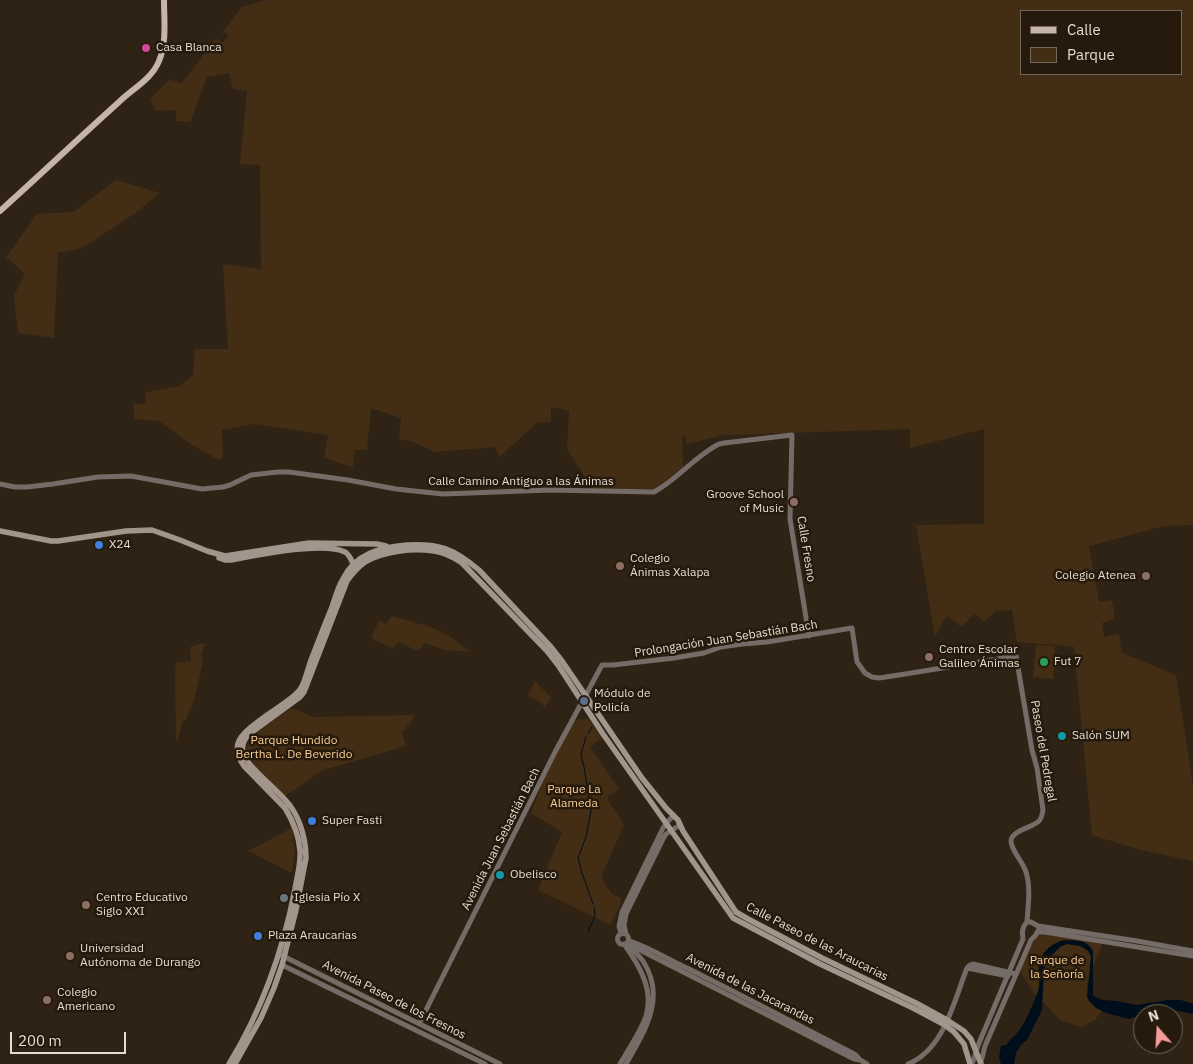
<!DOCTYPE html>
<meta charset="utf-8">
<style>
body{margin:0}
#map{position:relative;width:1193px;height:1064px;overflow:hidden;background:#2f2315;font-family:"IBM Plex Sans",sans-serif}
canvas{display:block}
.legend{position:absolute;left:1020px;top:10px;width:162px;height:65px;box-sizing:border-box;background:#251a0b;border:1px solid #72685b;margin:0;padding:6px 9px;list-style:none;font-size:15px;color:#e5dcd3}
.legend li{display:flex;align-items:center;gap:10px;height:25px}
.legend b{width:25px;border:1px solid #72685b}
.north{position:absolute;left:1133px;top:1004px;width:50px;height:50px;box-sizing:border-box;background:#251a0b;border:1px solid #72685b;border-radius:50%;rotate:341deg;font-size:14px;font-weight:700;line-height:20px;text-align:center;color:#e5dcd3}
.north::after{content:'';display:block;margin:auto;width:18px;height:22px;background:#f59b99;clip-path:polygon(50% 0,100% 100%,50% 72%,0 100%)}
.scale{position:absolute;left:10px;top:1032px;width:116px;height:22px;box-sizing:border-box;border:2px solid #e5dcd3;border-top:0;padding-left:6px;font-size:15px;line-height:18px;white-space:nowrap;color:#e5dcd3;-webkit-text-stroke:4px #251a0b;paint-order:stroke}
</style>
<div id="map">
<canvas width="1193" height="1064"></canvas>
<ul class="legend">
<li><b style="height:6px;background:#c5b4a8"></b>Calle</li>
<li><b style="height:14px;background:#432e15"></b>Parque</li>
</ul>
<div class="north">N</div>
<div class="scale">200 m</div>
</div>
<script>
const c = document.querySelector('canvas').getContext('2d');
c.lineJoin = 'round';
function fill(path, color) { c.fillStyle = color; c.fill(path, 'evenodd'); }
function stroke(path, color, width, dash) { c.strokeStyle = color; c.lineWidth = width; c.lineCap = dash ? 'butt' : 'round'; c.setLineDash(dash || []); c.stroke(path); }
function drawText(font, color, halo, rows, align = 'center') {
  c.font = font + ' "IBM Plex Sans",sans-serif'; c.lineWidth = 5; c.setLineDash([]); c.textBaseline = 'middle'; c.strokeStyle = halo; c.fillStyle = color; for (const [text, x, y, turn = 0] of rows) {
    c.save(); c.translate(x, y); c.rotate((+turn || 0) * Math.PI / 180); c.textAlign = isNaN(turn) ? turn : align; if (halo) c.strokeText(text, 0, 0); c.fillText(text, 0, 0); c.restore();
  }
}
fill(new Path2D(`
 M267,0H1193V525L1164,526L1089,546L1099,602L1112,600L1115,619L1102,623L1104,637L1119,634L1122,653L1176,675L1193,786V861L1137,849L1092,835L1074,647L1068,646L1017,642L1012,610L996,611L984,622L975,614L961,627L947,615L935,637L916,525L984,524V429L910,448V429L724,435L686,444V435L682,437L683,467L655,489L589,490V483L567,449L569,411L551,407V422H538L499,457L496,447L434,452L414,442L399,439L401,418L371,408L367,450H355L353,467L324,458L328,435L254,424L222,430L223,457L219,460L189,443L159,421L135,419L133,404H145L146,392L180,386L193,375L195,349H228L223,264L261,269L260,165L240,164L247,91L233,89L229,73L207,77L190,122L176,121V110L156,111L150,99L170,79L181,84L216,38L223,43L229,35L223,32L242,7ZM1022,11H1182V74H1022Z
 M116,180L160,193L134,214L82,248L58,253L54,338L18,333L14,295L25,274L6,257L37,214L74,212Z
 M392,616L431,627L451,637L470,652L445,650L425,643L418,651L398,642L393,649L371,638L379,621L386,624Z
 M203,643L205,644L201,655L203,661L194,700L186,720H183L177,742L176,741L175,671L176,663L191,661L190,647Z
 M1036,645L1055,646L1053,679L1033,677Z
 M535,681L551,698L545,708L541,703L528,695Z
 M291,708L314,717L414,715L411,722L402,732L406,746L323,770L285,796L259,772L245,748L255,734Z
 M589,719L602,738L590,747L619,789L608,796V800L624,825L601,877L611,893L622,899L611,925L538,890L562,832L531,813L543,781L573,720Z
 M292,828L295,851L292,873L248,851Z
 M1039,934L1103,942L1087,982V995L1096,1008L1102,1011L1095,1020L1081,1027L1060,1020L1033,991L1022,975L1020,969L1027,953Z`), '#432e15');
fill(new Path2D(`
 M1064,940C1076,941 1087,939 1093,951V996L1103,1000L1117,1001L1136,1005L1168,1000H1181L1193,1004V1014L1173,1010L1160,1013L1143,1014L1129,1019L1106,1013L1096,1008L1089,1001L1087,997L1091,956L1087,950L1080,946L1067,944L1060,947L1048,959L1044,969L1042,1010L1027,1040L1021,1045L1016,1053L1014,1064H1001L999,1058L1001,1046L1007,1045C1009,1039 1013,1038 1017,1033C1024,1026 1035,1000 1038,991C1042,979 1035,967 1042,956C1047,947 1055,943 1064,940Z`), '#000d1b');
stroke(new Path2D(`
 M588,733L592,727
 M586,737L581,754L584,767L591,811L586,837L578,858L582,873L593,904
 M588,932L595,916L594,907`), '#000d1b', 1);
stroke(new Path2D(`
 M0,484L15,487H27L53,484L98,477L131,476L202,489L223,487L230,485L251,475L278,472H289L348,480L396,489L443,494L550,490L654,492C677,480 695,456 719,444L724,443L792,435L790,519L809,636
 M1027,922H1031L1038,926L1137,941L1193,951
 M1038,932H1045L1193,956
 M617.5 939a5.5 5.5 0 1 1 11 0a5.5 5.5 0 1 1-11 0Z
 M621,934L619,926L622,912L663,828L670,819L674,816
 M626,934L624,925L626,914L663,839L666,834L680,825
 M630,941C651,948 669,960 689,969C745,997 800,1026 856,1055L860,1060
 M628,942L642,951L854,1059L860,1060L867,1064
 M281,955L500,1064
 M282,965L485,1064
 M967,968L970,965L973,964L1016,974
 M967,968L1008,976
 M419,1024L555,752L602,665H613L674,658L704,653L721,647L742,644L767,642L852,628L857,662L865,673L872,677L879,678L899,675L1016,656L1032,750L1037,768L1043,810C1042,814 1042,818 1039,821C1032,828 1012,830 1011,841C1011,850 1023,862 1026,872C1031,888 1028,906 1027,922
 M981,1062L985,1046L1031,940L1035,936L1039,929
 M620,1064C628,1050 641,1031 646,1016C654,989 639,965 624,944
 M626,1064C644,1032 667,998 643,961C638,955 633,949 627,943
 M908,1064C944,1050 954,1001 967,968
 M972,1064L979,1043L1023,939C1022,932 1022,927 1027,922`), '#756c67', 5);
stroke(new Path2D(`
 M0,531L51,541H58L126,531L152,530L180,540L207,551L225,556L309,543L377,544L386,546
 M219,558L225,560H231C256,555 323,541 345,552C350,555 351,560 354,565
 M229,1064C262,1010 283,951 295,889C297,877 301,863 300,851C299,836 293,821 285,808L244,766C229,745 241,734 259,721C269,713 280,707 290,699C294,696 298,693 301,688C305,681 307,672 310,663C317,645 324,626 332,607C335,598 338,587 343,579C355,554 381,547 407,545C439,543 454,549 479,570L551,647L562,661L642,778L666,808L678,820L683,831L736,912L748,919L822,958L916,1003L947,1020L964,1031L971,1039L981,1064
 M235,1064L261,1018L274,988L282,965L296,910L306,858C306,841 301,821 291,807C281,792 246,767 243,752C241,745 244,740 248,735L300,697L304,692L347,581C352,574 358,567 365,562C384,551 412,548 434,551C444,552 453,557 462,563L547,651L558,665L603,734L733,918L820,964L913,1008L945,1025L954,1032L964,1044L970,1064`), '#a2958b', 5.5);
stroke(new Path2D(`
 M0,211C40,175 79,138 119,102C132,89 152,79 159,61C167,42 164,20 164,0`), '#c5b4a8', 6);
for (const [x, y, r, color] of [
 [146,48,5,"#d1479c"],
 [794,502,5,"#8d6e63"],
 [99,545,5,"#3f7fe0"],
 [620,566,5,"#8d6e63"],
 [1146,576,5,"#8d6e63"],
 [929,657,5,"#8d6e63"],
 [1044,662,5,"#2e9e5b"],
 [584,701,5,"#5c6f8a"],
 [1062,736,5,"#0f9aa8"],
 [312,821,5,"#3f7fe0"],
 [500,875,5,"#0f9aa8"],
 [284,898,5,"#6b7280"],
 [86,905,5,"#8d6e63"],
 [258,936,5,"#3f7fe0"],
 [70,956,5,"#8d6e63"],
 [47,1000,5,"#8d6e63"]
]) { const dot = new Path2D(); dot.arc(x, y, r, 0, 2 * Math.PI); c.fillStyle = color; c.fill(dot); stroke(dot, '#251a0b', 2); }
drawText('12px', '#e5dcd3', '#251a0b', [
 ["Casa Blanca",156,48],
 ["Groove School",784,495,"right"],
 ["of Music",784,509,"right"],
 ["X24",109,545],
 ["Colegio",630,559],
 ["Ánimas Xalapa",630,573],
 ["Colegio Atenea",1136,576,"right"],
 ["Centro Escolar",939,650],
 ["Galileo Ánimas",939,664],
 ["Fut 7",1054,662],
 ["Módulo de",594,694],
 ["Policía",594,708],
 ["Salón SUM",1072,736],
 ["Super Fasti",322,821],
 ["Obelisco",510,875],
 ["Centro Educativo",96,898],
 ["Siglo XXI",96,912],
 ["Iglesia Pío X",294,898],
 ["Plaza Araucarias",268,936],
 ["Universidad",80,949],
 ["Autónoma de Durango",80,963],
 ["Colegio",57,993],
 ["Americano",57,1007]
], 'left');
drawText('12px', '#e5dcd3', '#251a0b', [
 ["Calle Camino Antiguo a las Ánimas",521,482],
 ["Calle Fresno",806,549,81],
 ["Prolongación Juan Sebastián Bach",726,639,-9],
 ["Paseo del Pedregal",1043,751,80],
 ["Avenida Juan Sebastián Bach",501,839,-63],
 ["Calle Paseo de las Araucarias",817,942,27],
 ["Avenida de las Jacarandas",750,989,27],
 ["Avenida Paseo de los Fresnos",394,1000,27]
]);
drawText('12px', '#fcce99', '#251a0b', [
 ["Parque Hundido",294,741],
 ["Bertha L. De Beverido",294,755],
 ["Parque La",574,790],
 ["Alameda",574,804],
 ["Parque de",1057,961],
 ["la Señoría",1057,975]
]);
</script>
